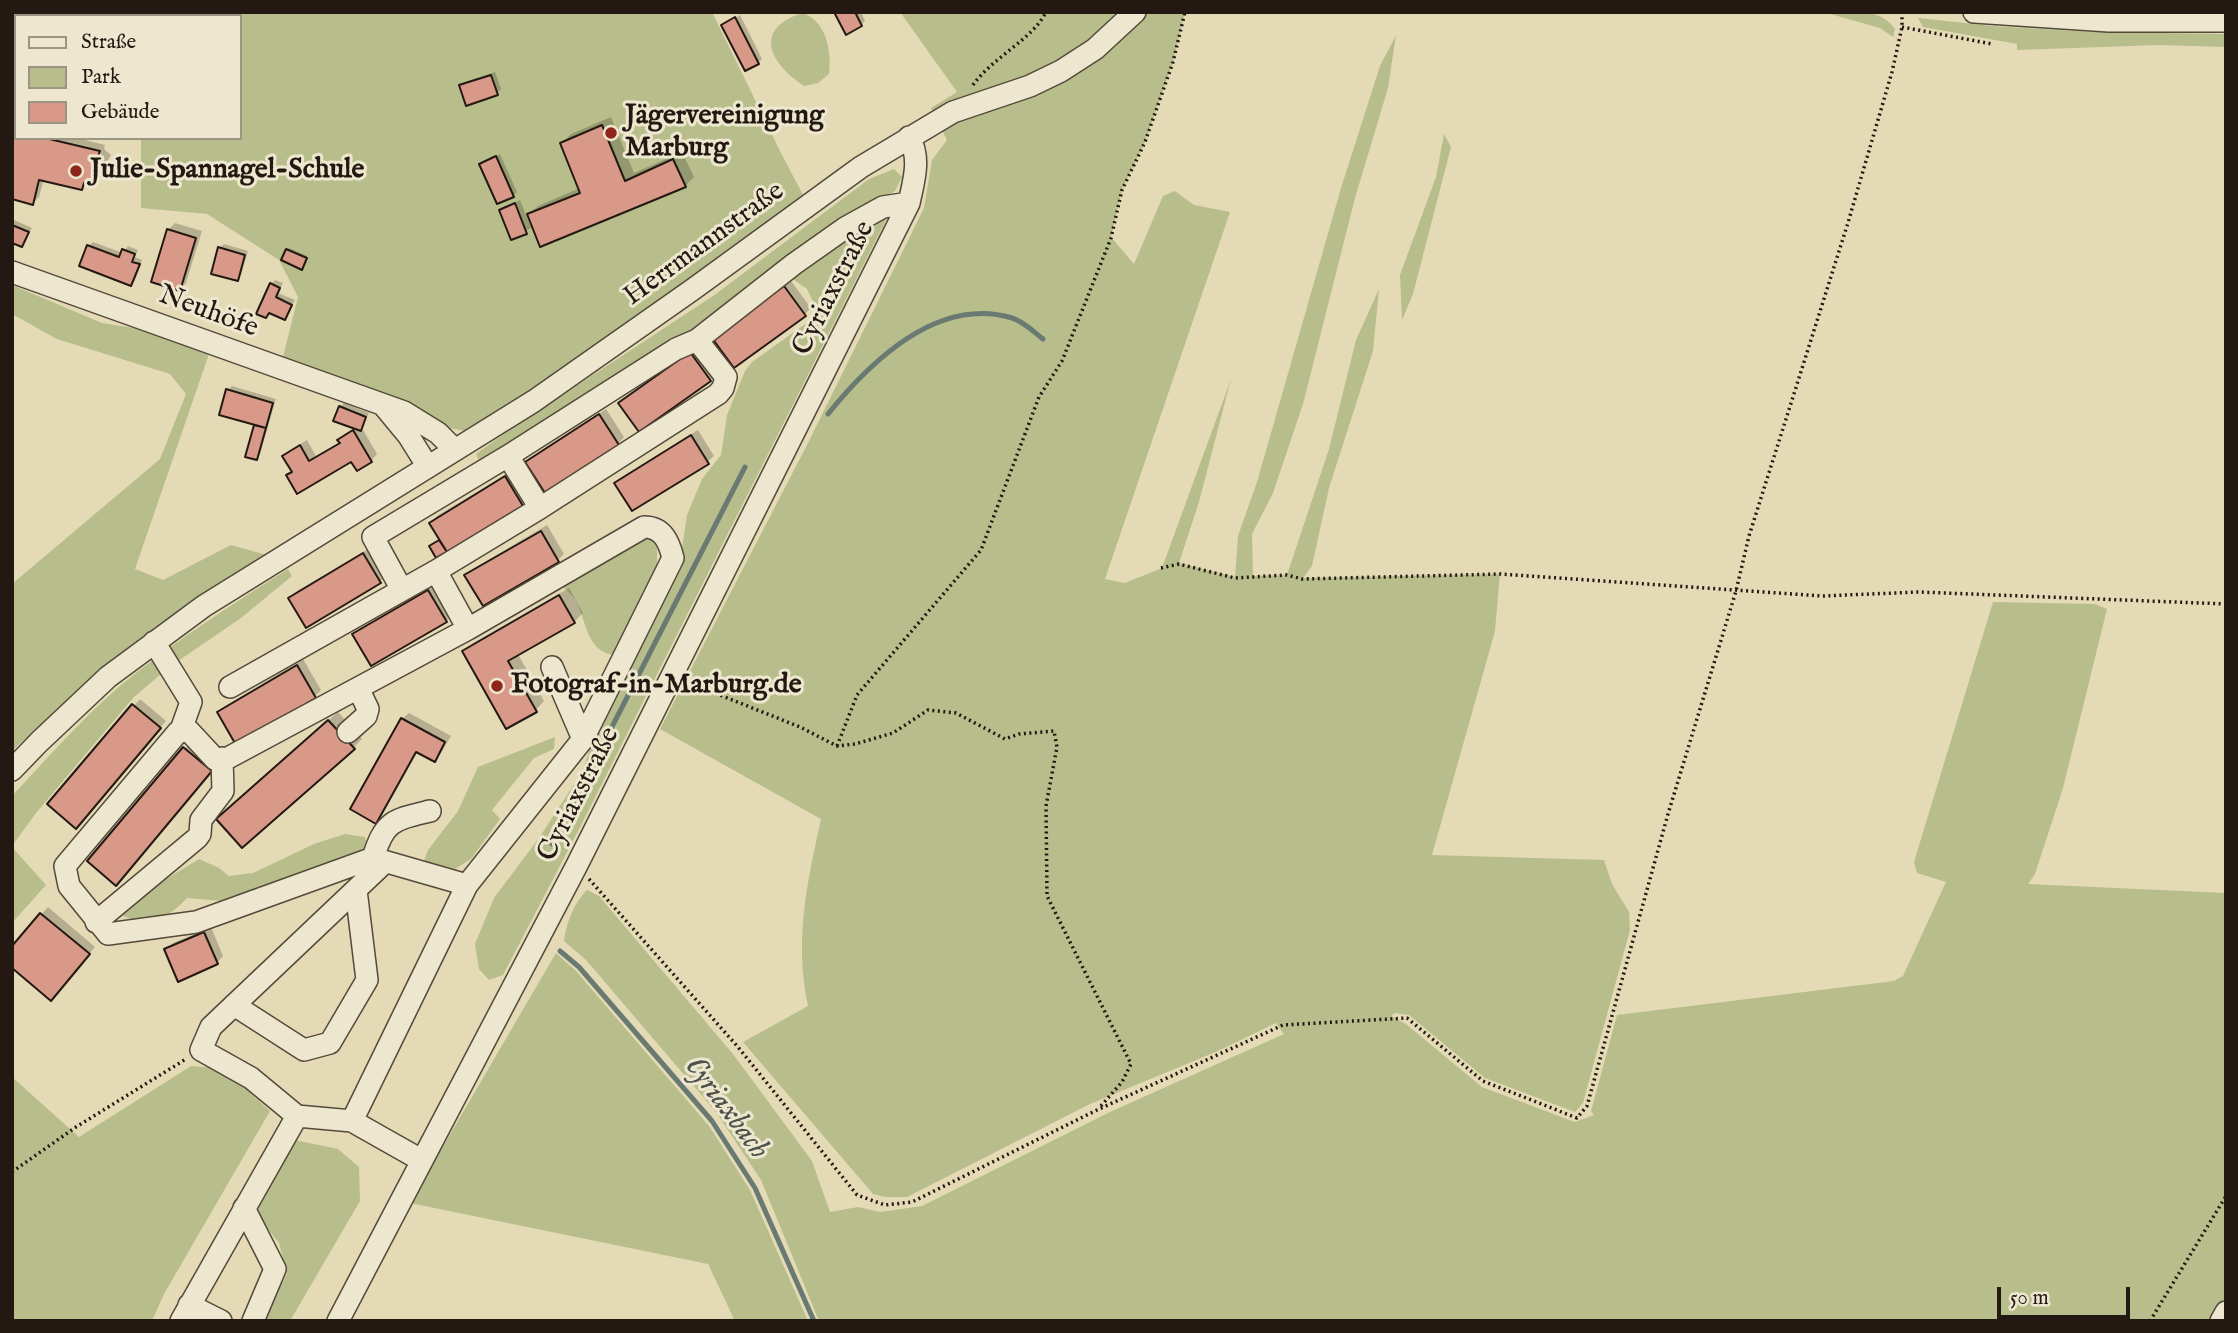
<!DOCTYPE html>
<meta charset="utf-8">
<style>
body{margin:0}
#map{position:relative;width:2238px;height:1333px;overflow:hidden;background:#e4dab5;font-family:"IM FELL English",serif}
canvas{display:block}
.frame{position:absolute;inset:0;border:14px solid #241912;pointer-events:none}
.legend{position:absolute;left:14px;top:14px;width:228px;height:126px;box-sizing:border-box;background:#ede7cf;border:2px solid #9d9583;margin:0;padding:9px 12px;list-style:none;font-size:21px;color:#241912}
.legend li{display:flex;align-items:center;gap:14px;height:35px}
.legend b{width:35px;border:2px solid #9d9583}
.scale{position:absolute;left:1997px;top:1287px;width:133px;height:32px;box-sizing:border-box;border:4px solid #241912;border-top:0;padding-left:9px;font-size:21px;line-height:24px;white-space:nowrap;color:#241912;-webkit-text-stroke:5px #ede7cf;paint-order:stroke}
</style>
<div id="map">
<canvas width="2238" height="1333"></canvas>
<div class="frame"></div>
<ul class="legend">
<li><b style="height:9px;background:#ede7cf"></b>Straße</li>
<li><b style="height:19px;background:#b8be8b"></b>Park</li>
<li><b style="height:19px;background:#d99988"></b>Gebäude</li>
</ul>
<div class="scale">50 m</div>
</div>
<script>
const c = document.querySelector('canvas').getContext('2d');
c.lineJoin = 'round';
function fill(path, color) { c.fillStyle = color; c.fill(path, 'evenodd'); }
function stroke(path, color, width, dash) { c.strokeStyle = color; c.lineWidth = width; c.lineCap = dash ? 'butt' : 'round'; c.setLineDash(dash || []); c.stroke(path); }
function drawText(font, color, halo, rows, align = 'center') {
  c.font = font + ' "IM FELL English",serif'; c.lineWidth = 6; c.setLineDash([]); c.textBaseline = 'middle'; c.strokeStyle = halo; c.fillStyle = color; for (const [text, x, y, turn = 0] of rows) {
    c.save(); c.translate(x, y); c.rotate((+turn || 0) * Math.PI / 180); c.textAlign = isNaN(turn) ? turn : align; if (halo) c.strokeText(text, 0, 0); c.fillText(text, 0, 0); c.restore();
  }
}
fill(new Path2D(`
 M12,12H712L781,153L803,195C693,277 584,360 466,431L449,428L432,417L282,361L298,297L279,260L207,214L141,208V138H240V16H16V57L12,56Z
 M900,12H1185L1173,62L1145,142L1122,190L1111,237L1134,264L1163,196L1175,191L1194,205L1230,212L1105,579L1125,583L1162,568L1231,379L1199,502L1179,563L1235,577L1238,536L1257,482L1341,188L1380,66L1396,35L1388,88L1355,198L1303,404L1273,493L1252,534L1253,576L1287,575L1329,449L1356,340L1379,289L1373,351L1329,488L1312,566L1303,578L1500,574L1495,631L1432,855L1604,860L1612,884L1629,912L1630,930L1583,1103L1575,1112L1485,1078L1409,1015L1395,1013L1391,1016L1406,1024L1482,1087L1575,1122L1594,1115L1591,1111L1617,1015L1894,981L1903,976L1946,882L1917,873L1914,862L1993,602L2095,604L2107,609L2063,788L2035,874L2028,884L2226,893V1321H819L761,1180L716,1112L586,960L564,941C566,923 574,903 587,890L599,896L733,1054L812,1161L830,1212L858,1207L880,1212L922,1206L1110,1112L1284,1034L1276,1023L1218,1051L1090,1104L907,1197H885L873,1194L743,1042L808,1006C794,940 807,883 821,819L660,729L808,443L924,208L932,160L947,140L931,108L957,92Z
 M1823,12C1849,12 1879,6 1895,29L1893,37L1880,28Z
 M802,13C826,20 832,51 829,74L818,83L804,86C770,63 752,30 802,13Z
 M1918,18L1992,26L2093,32L2226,34V47L2158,45L2017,50V44L1923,27Z
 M1444,134L1451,147L1413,294L1402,320L1400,275L1436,177Z
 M894,169L902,177L895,191L845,222L727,309L480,464L476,454L505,433L713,296L869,179Z
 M883,215L887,218L576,835L503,975L489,980L479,969L475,944L494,898L539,838L582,772L593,740L680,562L687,515L702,479L721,455L727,415L745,371L752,362L815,317L818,312L807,289L787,275Z
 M12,285L102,323L140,329L196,345L209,354L135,569L163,580L231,545L270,556L126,651L75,693L12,751V584L160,459L186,394L170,374L57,339L12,314Z
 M649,537L657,547V568L614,655C587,651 587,624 577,603C573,595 565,589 558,583L630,539Z
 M288,569L292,576L241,618L168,668L134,697L36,813L12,846V796C47,758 82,719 121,685C173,642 231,605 288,569Z
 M555,737L554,749L534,758L492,810L500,819L471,859L455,869L424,861L428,850L458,811L478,767Z
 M345,834L365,837L368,848L353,856L221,901L187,898C182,903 176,909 170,913C158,921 134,923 122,915L158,884L199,859L219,868L229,876L253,873L314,844Z
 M12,847L46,885L12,923Z
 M556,953L576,971L709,1126L750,1190L808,1321H735L708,1264L410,1203Z
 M191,1066L215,1068L236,1080L270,1111L164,1294L152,1321H12V1077L79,1137Z
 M290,1139L338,1149L359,1167L360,1201L290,1321H263L287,1274L279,1243L261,1220L255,1203Z`), '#b8be8b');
fill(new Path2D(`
 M836,12H861L865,21L861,25Z
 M740,15L762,59L758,63L723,25Z
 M495,72L501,89L497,93L461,86L465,82Z
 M611,117L634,173L682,152L694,177L685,186L529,214L538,206L580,188L562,143L571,134Z
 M16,132V138H77L105,145L104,149L111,155L103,168L100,167L98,174L82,188L44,179L39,197L33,203L13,135Z
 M500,154L517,192L513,196L482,164Z
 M520,200L531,228L512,238L501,210Z
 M12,219L32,228L22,245L12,241Z
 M175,223L202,231L186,283L180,289L168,230Z
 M93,242L123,253L128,246L138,250L135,257L142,260L135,280L131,284L89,246Z
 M224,244L248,251L241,275L237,279L220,248Z
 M289,248L307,256L303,266L283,259Z
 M275,280L283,283L278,293L295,300L284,318L270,312L266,316L271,284Z
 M791,281L811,308L805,314L721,332Z
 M697,347L717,374L710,380L627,397Z
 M232,386L276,399L260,454L256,458L247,455L257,424L228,390Z
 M344,403L369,413L362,428L377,454L371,461L352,460L288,475L293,471L285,456L291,450L307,440L316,456L341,442L340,440L346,433L356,427L340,407Z
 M606,409L624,437L618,444L527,462Z
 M698,430L714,456L707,462L616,483L623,477Z
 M512,471L528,498L522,504L437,556L433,545L441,540L431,523L437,516Z
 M547,525L564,554L558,560L467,575L473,569Z
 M370,548L386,575L380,582L291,598L297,591Z
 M435,585L452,614L446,621L354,634L361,628Z
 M569,588L583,613L574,622L518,654L544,701L536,710L464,651L473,643Z
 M303,659L321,690L315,696L219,712L225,706Z
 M140,699L166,721L83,820L50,804Z
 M338,712L362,739L353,748L227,810Z
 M409,713L451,736L441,753L434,760L418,751L382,815L376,822L402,719Z
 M191,742L217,764L123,877L89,861Z
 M48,907L95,947L57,992L12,948Z
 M211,927L223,956L217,963L167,950L173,943Z`), '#0003');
stroke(new Path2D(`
 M828,414C870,362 938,296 1012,318C1023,321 1034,332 1043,339
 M552,844L745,467
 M560,951L579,967L712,1121L755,1188L814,1321`), '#687a71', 5);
const building = new Path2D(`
 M834,12H855L862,26L846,35Z
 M735,17L759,64L745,71L721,25Z
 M491,75L498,95L466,106L459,85Z
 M602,125L625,181L673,159L686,187L540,247L527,214L580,193L560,143Z
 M16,133V138H45L100,151L98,156L106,163L104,169L96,167L92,182L84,183L82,190L39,180L33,205L12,199V134Z
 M496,156L514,197L497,204L479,164Z
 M515,203L527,234L511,240L499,210Z
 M12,225L29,232L22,247L12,243Z
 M167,229L196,238L180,291L151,282Z
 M87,245L119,257L122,249L135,254L132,262L140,264L131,286L79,266Z
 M218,247L245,255L238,281L211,274Z
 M286,249L307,258L302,270L281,260Z
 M270,283L280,288L276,297L292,305L285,320L269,313L266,318L256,314Z
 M784,286L806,316L734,368L712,338Z
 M690,352L711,381L639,432L618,403Z
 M226,389L273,403L266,428L219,415Z
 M339,406L366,417L361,431L333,421Z
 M599,414L619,445L545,493L525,462Z
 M254,425L266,428L257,460L245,457Z
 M353,430L372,462L357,471L351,462L297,494L286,475L292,472L282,456L300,445L309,461L340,443L337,440Z
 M691,435L709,464L632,511L614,483Z
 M505,476L523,506L447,552L429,523Z
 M541,531L559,562L483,606L464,575Z
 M439,540L447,552L436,558L429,546Z
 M363,553L381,583L306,628L288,598Z
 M428,590L447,622L371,666L352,634Z
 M559,595L575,623L508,661L537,712L506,729L462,651Z
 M297,665L316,698L236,745L217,712Z
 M132,704L161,728L76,829L47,804Z
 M401,718L445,742L435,762L416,752L376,824L350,809Z
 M328,720L355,749L242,848L216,819Z
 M183,747L212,771L116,886L87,861Z
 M40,913L90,954L51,1001L12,968V946Z
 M204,932L218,964L178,982L164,949Z`);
fill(building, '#d99988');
stroke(building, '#241912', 2);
const minor = new Path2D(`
 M1974,12L2109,21H2226
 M12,272L404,412L438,433L455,450
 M384,406L408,435L428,467
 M508,456L540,508
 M436,571L540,508L718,394L723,388L726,377L697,340L794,264L845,228L883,207L909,203
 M402,590L373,537L508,456L676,349L697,340
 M154,642L191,702L181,730
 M230,687L436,571L468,629
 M348,732L366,716L368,709L358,688
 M12,770L39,742L108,677L204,606L534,401L692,290L861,167L953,112L1030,86L1061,71L1095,49L1135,12
 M373,858C385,820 393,820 430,811
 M385,862L211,1027L201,1050L251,1078L297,1116L352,1121L421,1160
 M467,885L373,858L196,922L108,934L69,886L65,866L178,732L189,731L215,759H226L468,629L644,527C663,527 669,542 673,558L583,739
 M96,922L197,838L200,834L201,820L223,791L222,758
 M234,1005L304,1050L330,1043L367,980L356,890
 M352,1121L467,885L583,739L552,667
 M244,1208L275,1269L253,1321
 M189,1305L221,1321
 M181,1321L297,1116
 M338,1321L577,865L909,203C914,180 921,158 909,137
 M2221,1321L2226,1312`);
stroke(minor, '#54493b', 24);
stroke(new Path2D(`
 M168,16L171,12
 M1902,27L1992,44
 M973,85C993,57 1033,39 1046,12
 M1161,568L1179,564L1235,578L1287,575L1302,579L1500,574L1822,596L1919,592L2226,604
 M690,683L800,727L837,746L855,744L893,733L928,710L956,713L1005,739L1019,734L1054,731L1057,747L1046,806L1047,896L1131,1064L1122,1082L1100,1107
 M837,746L857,695L981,550L1039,397L1062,361L1111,238L1122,190L1145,142L1173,62L1185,12
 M589,879L738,1047L857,1195L885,1205L912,1202L1097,1110L1283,1025L1407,1018L1483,1081L1577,1118L1587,1106L1668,814L1736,591L1749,536L1847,226L1892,72L1902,27V12
 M12,1172L76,1127L186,1059
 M2150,1321L2226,1196`), '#241912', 3.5, [2, 3.5]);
stroke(minor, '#ede7cf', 21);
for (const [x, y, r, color] of [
 [611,133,7,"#8f2418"],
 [76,171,7,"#8f2418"],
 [497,686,7,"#8f2418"]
]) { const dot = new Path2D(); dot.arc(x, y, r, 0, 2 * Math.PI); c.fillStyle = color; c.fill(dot); stroke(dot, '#ede7cf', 2.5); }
drawText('bold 28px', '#241912', '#ede7cf', [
 ["Jägervereinigung",625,117],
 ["Marburg",625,149],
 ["Julie-Spannagel-Schule",90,171],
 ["Fotograf-in-Marburg.de",511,686]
], 'left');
drawText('28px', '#241912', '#ede7cf', [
 ["Herrmannstraße",705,245,-36],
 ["Cyriaxstraße",835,289,-63],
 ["Neuhöfe",208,313,20],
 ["Cyriaxstraße",580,795,-63]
]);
drawText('italic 30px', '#4c5149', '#ede7cf', [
 ["Cyriaxbach",725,1109,53]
]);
</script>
